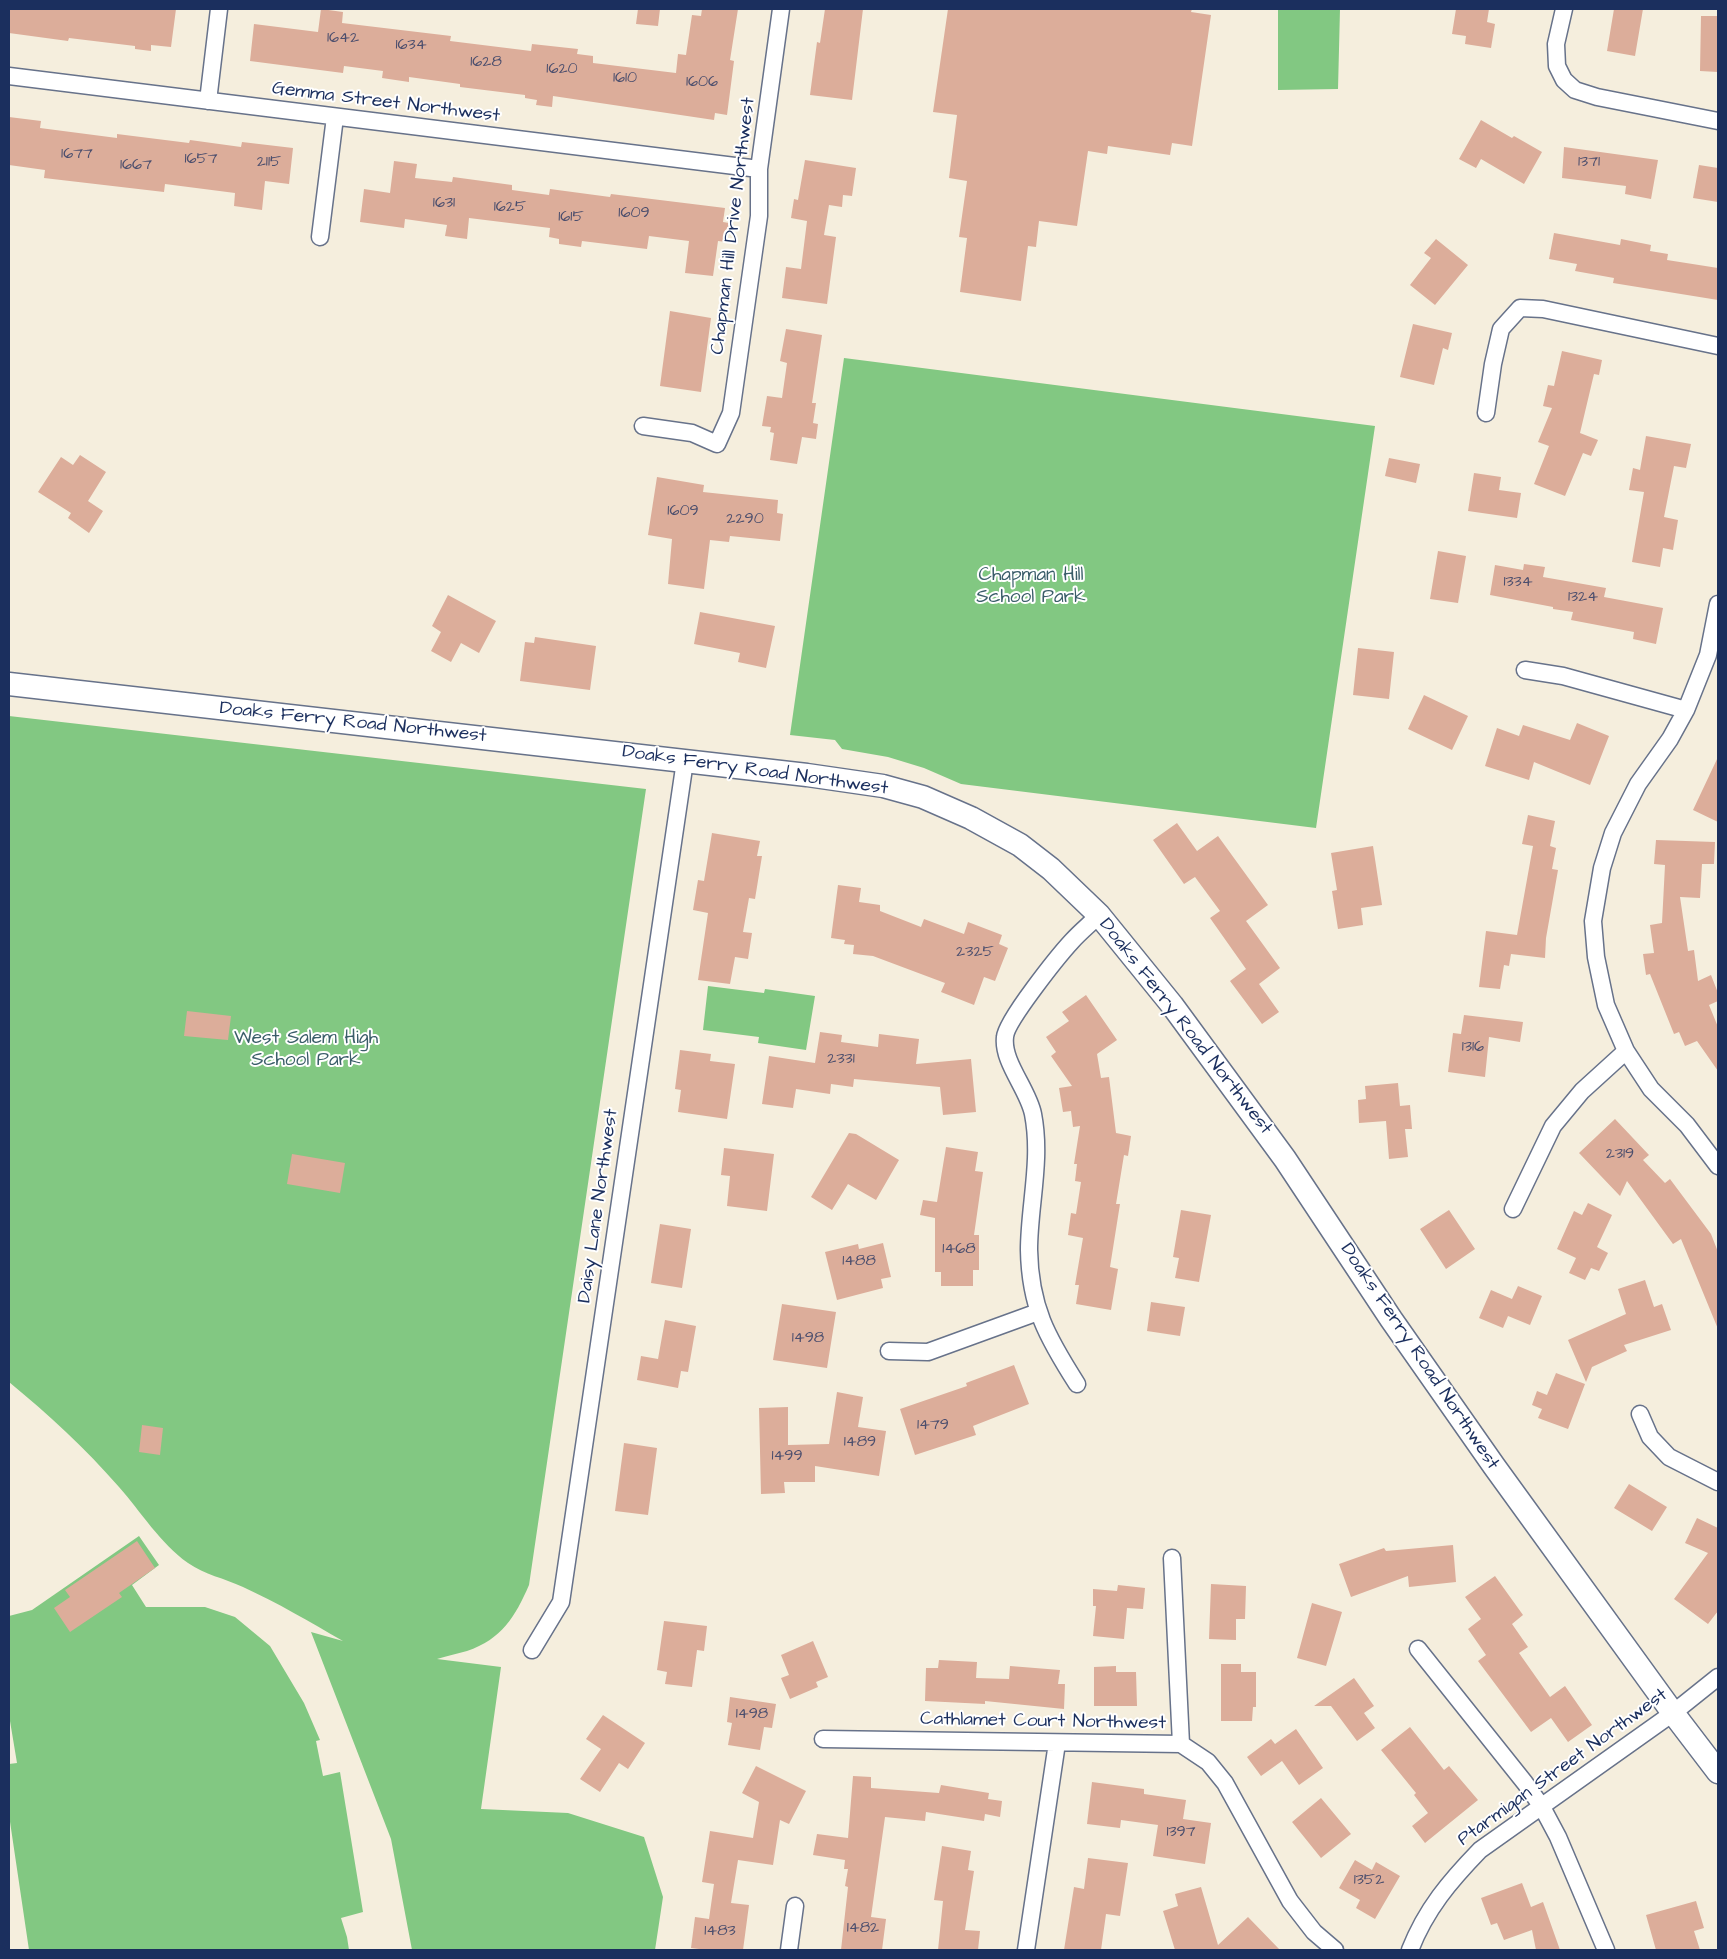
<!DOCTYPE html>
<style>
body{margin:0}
#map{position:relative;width:1727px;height:1959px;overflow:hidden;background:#f5eedd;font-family:"Architects Daughter",sans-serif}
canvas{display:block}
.frame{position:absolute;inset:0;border:10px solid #1b2f5e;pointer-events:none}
</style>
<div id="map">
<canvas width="1727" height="1959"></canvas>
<div class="frame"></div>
</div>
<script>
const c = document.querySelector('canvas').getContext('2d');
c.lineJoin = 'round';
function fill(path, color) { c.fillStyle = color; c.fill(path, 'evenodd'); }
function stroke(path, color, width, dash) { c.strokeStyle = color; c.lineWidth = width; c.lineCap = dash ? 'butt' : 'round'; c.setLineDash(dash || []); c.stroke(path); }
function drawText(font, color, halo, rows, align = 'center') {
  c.font = font + ' "Architects Daughter",sans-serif'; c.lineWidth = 4; c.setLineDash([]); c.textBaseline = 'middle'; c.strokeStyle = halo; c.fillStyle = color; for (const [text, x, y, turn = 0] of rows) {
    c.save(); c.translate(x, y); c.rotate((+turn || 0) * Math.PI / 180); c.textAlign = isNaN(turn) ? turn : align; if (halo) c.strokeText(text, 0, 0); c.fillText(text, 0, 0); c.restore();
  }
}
fill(new Path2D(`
 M1278,9H1340L1338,89L1278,90Z
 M844,358L1375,426L1316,828L961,784L924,768L888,757L842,749L835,740L790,735Z
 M9,716L646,789L529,1585C515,1617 502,1639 467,1651C457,1654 446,1656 437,1659L501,1667L481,1809L568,1813L644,1837L663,1897L655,1950H412L391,1839L311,1632L343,1641C310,1622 278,1603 243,1587C224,1578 205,1575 188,1563C160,1543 141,1512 119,1487C86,1449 48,1414 9,1382Z
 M708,986L764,993L765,989L815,996L806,1050L758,1043L759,1037L703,1030Z
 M139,1536L159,1565L132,1585L146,1607H205L235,1617L270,1646L304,1703L320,1740L316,1741L323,1776L340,1772L363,1912L341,1918L347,1937L349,1950H29L9,1815V1764L17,1763L9,1715V1616L32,1610Z`), '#82c882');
fill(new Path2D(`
 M9,9H176L171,47L151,45V51L135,49V46L69,38L68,41L9,33Z
 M321,9L343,12L342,23L451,36L450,41L531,51L532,44L578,49L577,54L593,56V63L676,73L678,54L686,55L692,15L701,16L702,9H738L730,60L734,61L727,115L715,113L714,120L553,96L552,107L536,105L537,100L525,98V95L460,87V84L409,77V82L382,78L383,71L344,66L343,73L250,61L254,24L318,32Z
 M638,9H660L658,26L636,24Z
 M825,9H863L852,100L810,95L817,42L820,43Z
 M948,9H1192L1191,12L1211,15L1192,146L1172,143L1170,155L1108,146L1107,154L1088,151L1077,226L1039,221L1036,247L1028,246L1021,301L960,292L967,238L959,237L967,181L949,178L957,115L933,112Z
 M1456,9H1489L1487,22L1495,24L1491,48L1465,44L1466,36L1452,34Z
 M1614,9H1643L1635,56L1607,51Z
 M1701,16H1718V72L1700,71Z
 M9,117L41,121L40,128L117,138V134L189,143L190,140L241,147L242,142L293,148L289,184L265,181L262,210L234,206L235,193L165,184L164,192L44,178L45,170L9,165Z
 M1481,120L1512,138L1514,136L1542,152L1524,184L1481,159L1476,168L1459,159Z
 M1564,147L1658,160L1651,199L1625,194L1626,186L1562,178Z
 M805,160L856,168L852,196L843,195L842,207L829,205L824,235L836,237L827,304L782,298L786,267L801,269L807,221L791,218L794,199L798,200Z
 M394,161L417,164L415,178L452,182L453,177L512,185V190L549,195L550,189L610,197L611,194L725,208L723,222L729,223L726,242L718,241L713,276L685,273L689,241L649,236L647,249L582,241L581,247L559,244V239L549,237L550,228L469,218L467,239L445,236L447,225L405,219L404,228L360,222L364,189L390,193Z
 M1699,165L1718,168V202L1693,198Z
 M1554,233L1620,245L1621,239L1651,245L1650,251L1668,254L1667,260L1718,268V300L1613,283L1614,278L1575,271L1577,264L1549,259Z
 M1436,239L1468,265L1435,305L1410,285L1431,258L1424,253Z
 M670,311L711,318L701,392L660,386Z
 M1413,324L1452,333L1448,350L1443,348L1434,385L1400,377Z
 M786,329L822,335L812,403H816L813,423L818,424L816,439L802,437L797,464L770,460L774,433L770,432L771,427L762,426L767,396L782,398L787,363L780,361Z
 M1562,351L1602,360L1599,375L1594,374L1580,433L1598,440L1591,456L1583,453L1565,496L1534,484L1549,446L1538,442L1552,408L1543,406L1548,385L1554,386Z
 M1646,436L1691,444L1686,468L1674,466L1664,517L1678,520L1673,550L1663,548L1660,567L1632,562L1644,492L1629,490L1633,468L1640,470Z
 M80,455L106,472L88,501L103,511L89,533L68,518L71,513L38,492L61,457L73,465Z
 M1389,458L1420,464L1416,483L1385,476Z
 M1474,473L1501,477L1499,490L1521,493L1517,518L1468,511Z
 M657,477L704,485L703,492L778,500L777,513L783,514L780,541L730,536L729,542L710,540L704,589L668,584L672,539L648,535Z
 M1438,551L1466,556L1458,603L1430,599Z
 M1524,564L1545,567L1543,577L1606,588L1604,597L1663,608L1656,644L1633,639L1634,632L1571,620L1573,612L1553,609V607L1490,595L1495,565L1523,570Z
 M448,595L496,621L479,653L461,643L451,662L431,651L441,632L432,626Z
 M700,612L775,626L766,668L738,662L740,653L694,644Z
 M535,637L596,646L590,690L520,681L525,642L534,643Z
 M1358,648L1394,652L1389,699L1353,695Z
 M1424,695L1468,716L1452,750L1408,729Z
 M1577,723L1609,736L1590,785L1534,762L1529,780L1485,766L1497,728L1519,736L1523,725L1570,740Z
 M1718,757V822L1693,810Z
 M1528,815L1555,821L1550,846L1556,848L1552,869L1558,870L1546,938L1545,958L1511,954L1509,966L1504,965L1500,989L1479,987L1486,931L1517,935L1533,846L1522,844Z
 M1177,823L1197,851L1218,836L1268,905L1246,921L1280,968L1259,984L1279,1012L1262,1024L1230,981L1246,969L1210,918L1220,911L1195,877L1184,884L1153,840Z
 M712,833L760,841L757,856H762L755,899L749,898L743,932L752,933L748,959L735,957L730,984L698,980L708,913L693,910L698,880L704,881Z
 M1656,840L1715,842L1714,864H1702L1700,898L1680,897L1688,951L1694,950L1698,981L1711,975L1718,993V1001L1709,1005L1718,1027V1071L1697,1041L1685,1046L1679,1032L1674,1034L1650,974L1646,975L1643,954L1654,953L1650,925L1662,923L1665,865L1654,864Z
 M1373,846L1382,905L1361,908L1363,925L1338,929L1332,891L1337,890L1331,853Z
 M838,885L861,888L859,902L880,905V911L921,927L924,919L964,934L968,922L1002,935L999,944L1008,948L995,981L984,977L974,1005L941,992L945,983L873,956L853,954L854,945L844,944L845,940L831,938Z
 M1086,995L1117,1040L1097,1054L1101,1078L1109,1077L1116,1133L1131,1136L1128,1156L1124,1155L1116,1204H1120L1110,1267L1118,1269L1111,1310L1076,1304L1079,1285H1075L1083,1238L1068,1235L1071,1213L1076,1214L1081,1182L1075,1181L1077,1164H1074L1080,1126L1073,1127L1071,1111L1063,1112L1059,1088L1072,1086L1051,1056L1056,1052L1046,1037L1069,1021L1062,1012Z
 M187,1011L231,1016L228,1040L184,1036Z
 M1464,1015L1523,1022L1520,1042L1489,1037L1485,1077L1448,1072L1453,1033L1461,1034Z
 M820,1032L842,1035L841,1042L878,1047L879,1034L919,1039L916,1064L971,1059L976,1112L943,1115L940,1087L854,1079L853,1087L831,1084L830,1094L796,1089L793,1108L762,1104L769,1056L815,1063Z
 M680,1050L711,1054L710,1061L735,1064L727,1119L678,1112L681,1090L675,1089Z
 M1398,1083L1400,1106L1410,1105L1412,1129H1405L1408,1157L1389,1159L1386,1121L1359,1123L1358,1100L1366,1099L1365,1086Z
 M1615,1119L1649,1155L1643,1160L1665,1183L1670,1179L1711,1234L1718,1252V1329L1681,1239L1673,1244L1627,1181L1620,1196L1579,1153Z
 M849,1133L856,1134L899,1160L876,1200L848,1184L832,1210L811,1197Z
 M946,1147L978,1152L975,1171L983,1172L974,1235H979V1270H973V1286H941V1272H935V1218L920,1215L923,1200L937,1202Z
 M724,1148L774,1154L767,1211L727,1206L730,1176L721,1175Z
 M292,1154L345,1163L340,1193L287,1184Z
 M1588,1203L1612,1215L1597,1247L1608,1253L1599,1271L1591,1268L1585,1280L1569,1273L1576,1258L1557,1249L1574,1211L1582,1215Z
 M1181,1210L1211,1215L1199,1282L1175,1278L1179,1258L1173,1257Z
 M1449,1210L1475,1249L1446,1269L1420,1229Z
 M660,1224L691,1229L682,1288L651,1283Z
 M883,1243L891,1277L881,1279L883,1288L837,1300L825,1252L858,1244L859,1249Z
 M1645,1280L1654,1307L1662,1304L1671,1330L1624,1345L1627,1351L1592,1367L1586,1382L1568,1340L1626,1314L1618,1289Z
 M1518,1286L1542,1296L1530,1325L1508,1316L1503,1328L1479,1318L1491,1290L1512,1299Z
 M1151,1302L1185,1307L1180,1336L1147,1331Z
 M782,1304L836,1312L827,1368L773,1360Z
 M665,1320L696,1326L688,1372L681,1371L678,1388L637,1380L641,1356L658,1359Z
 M1014,1365L1029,1404L973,1426L976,1435L915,1455L900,1409L967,1386L966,1383Z
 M1556,1373L1585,1384L1568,1429L1538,1418L1542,1409L1532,1405L1537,1391L1547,1395Z
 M837,1392L863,1397L858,1427L886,1431L879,1476L815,1466V1482H784L785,1493L761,1494L759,1408L788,1407V1445L829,1444Z
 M142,1425L163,1428L160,1455L139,1452Z
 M624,1443L657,1448L648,1515L615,1511Z
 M1629,1484L1667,1507L1652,1531L1614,1508Z
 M1697,1518L1718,1528V1611L1708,1624L1674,1599L1708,1553L1685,1543Z
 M137,1541L155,1568L119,1593L122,1597L70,1632L54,1608L70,1597L65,1590Z
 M1453,1545L1456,1582L1409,1587L1408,1576L1351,1597L1339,1564L1384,1548L1386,1551Z
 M1495,1576L1523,1615L1512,1624L1528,1647L1519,1653L1550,1697L1565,1686L1592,1725L1568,1742L1551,1718L1531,1732L1478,1661L1486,1655L1468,1629L1481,1619L1465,1597Z
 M1211,1584L1246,1586L1245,1619H1236V1640L1209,1639Z
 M1118,1585L1145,1588L1143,1609L1127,1608L1124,1639L1093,1636L1096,1606H1093V1589L1117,1591Z
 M1312,1603L1342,1612L1326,1666L1297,1658Z
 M664,1621L707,1626L704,1651L697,1650L692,1687L665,1684L667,1672L657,1670Z
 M813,1641L828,1677L816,1682L818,1687L790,1699L781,1678L789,1675L781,1655Z
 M939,1660L977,1662L976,1678L1009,1679L1010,1666L1060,1670L1058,1684H1065L1064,1709L985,1701V1704L925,1701L926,1668H938Z
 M1221,1664H1241V1672H1256V1707H1253L1252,1721H1221Z
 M1116,1666V1672H1136L1137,1706H1094V1667Z
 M1354,1678L1374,1706L1364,1713L1375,1728L1357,1741L1331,1706H1314Z
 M730,1697L776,1704L772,1728L764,1727L760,1750L728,1745L732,1723L727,1722Z
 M603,1715L645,1743L628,1769L619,1763L600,1792L580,1779L601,1749L586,1739Z
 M1410,1727L1444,1770L1449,1766L1478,1800L1425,1843L1412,1826L1428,1813L1414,1795L1416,1793L1381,1750Z
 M1296,1729L1323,1768L1299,1785L1282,1761L1261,1776L1247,1757L1271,1739L1275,1744Z
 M756,1766L806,1791L789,1824L780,1820L773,1865L738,1860L731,1903L749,1905L743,1950H707L691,1948L695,1917L709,1919L714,1884L702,1882L710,1831L753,1838L759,1802L742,1793Z
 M853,1776L871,1777V1788L939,1793L941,1785L989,1793L988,1799L1002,1801L1000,1817L985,1814L984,1821L926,1812L925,1821L885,1817L871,1917L886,1919L882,1950H841L848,1887L845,1886L848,1869H844L845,1860L813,1855L817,1834L848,1838Z
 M1092,1782L1144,1789V1794L1186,1800L1183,1819L1211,1823L1205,1864L1153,1856L1158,1825L1121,1820L1120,1828L1087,1824Z
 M1321,1798L1351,1834L1321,1858L1292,1822Z
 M942,1846L971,1851L968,1870L974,1871L965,1930L980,1931L978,1950H938L943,1901L934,1900Z
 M1088,1858L1128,1863L1120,1916L1106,1914L1101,1950H1064L1074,1887L1084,1889Z
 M1355,1860L1372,1870L1376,1862L1400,1876L1375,1919L1356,1908L1360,1900L1339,1888Z
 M1522,1883L1531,1907L1543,1902L1560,1950H1536L1532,1930L1504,1940L1497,1923L1491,1925L1481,1898Z
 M1201,1887L1218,1945L1248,1917L1280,1950H1175L1163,1911L1178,1906L1175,1894Z
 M1696,1901L1704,1928L1694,1931L1700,1950H1656L1646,1915Z`), '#dcad9a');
const minor = new Path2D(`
 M1564,9L1556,44L1557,66L1564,80L1575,90L1597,97L1718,121
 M9,76L759,169
 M208,101L219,9
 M320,237L335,117
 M1486,413L1493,364L1501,329L1520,308L1543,309L1718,346
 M643,426L692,433L717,444L731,413L759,216V169L781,9
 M1718,604L1708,655L1686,710L1670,739L1638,784L1613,833L1602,868L1593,921L1596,957L1606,1005L1626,1051L1651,1089L1687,1125L1718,1166
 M1525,670L1563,676L1686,710
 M1513,1209L1553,1126L1582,1091L1626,1051
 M889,1351L928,1352L1038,1312
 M1077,1384C1047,1337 1030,1307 1029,1250C1029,1206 1042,1160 1033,1114C1028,1089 1002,1062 1005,1037C1006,1021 1059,955 1072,941C1080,932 1090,924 1099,915
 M1640,1414L1650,1437L1669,1457L1718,1482
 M1172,1558L1181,1744
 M1418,1649L1525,1783L1542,1807L1558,1837L1606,1950
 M532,1650L561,1602L685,761
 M823,1739L1181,1744L1208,1762L1225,1783L1290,1901L1314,1932L1335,1950
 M789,1950L795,1906
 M1026,1950L1057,1743
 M1410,1950C1426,1909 1450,1881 1480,1850L1673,1713L1718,1677`);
const secondary = new Path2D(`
 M9,684L807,775L883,786L923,797L971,818L1020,845L1051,869L1099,915L1172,1005L1285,1159L1391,1319L1494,1466L1673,1713L1718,1772`);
stroke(minor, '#67728a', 19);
stroke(secondary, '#67728a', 25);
stroke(minor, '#fff', 16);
stroke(secondary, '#fff', 22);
drawText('16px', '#4b4e6d', null, [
 ["1642",343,39],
 ["1634",411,46],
 ["1628",486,63],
 ["1620",562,70],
 ["1610",625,79],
 ["1606",702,83],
 ["1677",77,155],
 ["1657",201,160],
 ["2115",269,163],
 ["1371",1589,163],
 ["1667",136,166],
 ["1631",444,204],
 ["1625",510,208],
 ["1609",634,214],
 ["1615",571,218],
 ["1609",683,512],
 ["2290",745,520],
 ["1334",1518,583],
 ["1324",1583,598],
 ["2325",975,953],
 ["1316",1473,1048],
 ["2331",841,1060],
 ["2319",1620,1155],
 ["1468",959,1250],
 ["1488",859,1262],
 ["1498",808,1339],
 ["1479",933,1426],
 ["1489",860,1443],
 ["1499",787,1457],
 ["1498",752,1715],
 ["1397",1181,1833],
 ["1352",1369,1881],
 ["1482",863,1929],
 ["1483",720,1932]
]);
drawText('19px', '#1b2f5e', '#fff', [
 ["Gemma Street Northwest",386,103,7],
 ["Chapman Hill Drive Northwest",734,226,-83],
 ["Doaks Ferry Road Northwest",353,723,6],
 ["Doaks Ferry Road Northwest",755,771,8],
 ["Doaks Ferry Road Northwest",1185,1027,52],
 ["Daisy Lane Northwest",599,1206,-82],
 ["Doaks Ferry Road Northwest",1419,1357,56],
 ["Cathlamet Court Northwest",1043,1722,1],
 ["Ptarmigan Street Northwest",1563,1768,-36]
]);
drawText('19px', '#3a5d69', '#fff', [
 ["Chapman Hill",1031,576],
 ["School Park",1031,598],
 ["West Salem High",306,1039],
 ["School Park",306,1061]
]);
</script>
